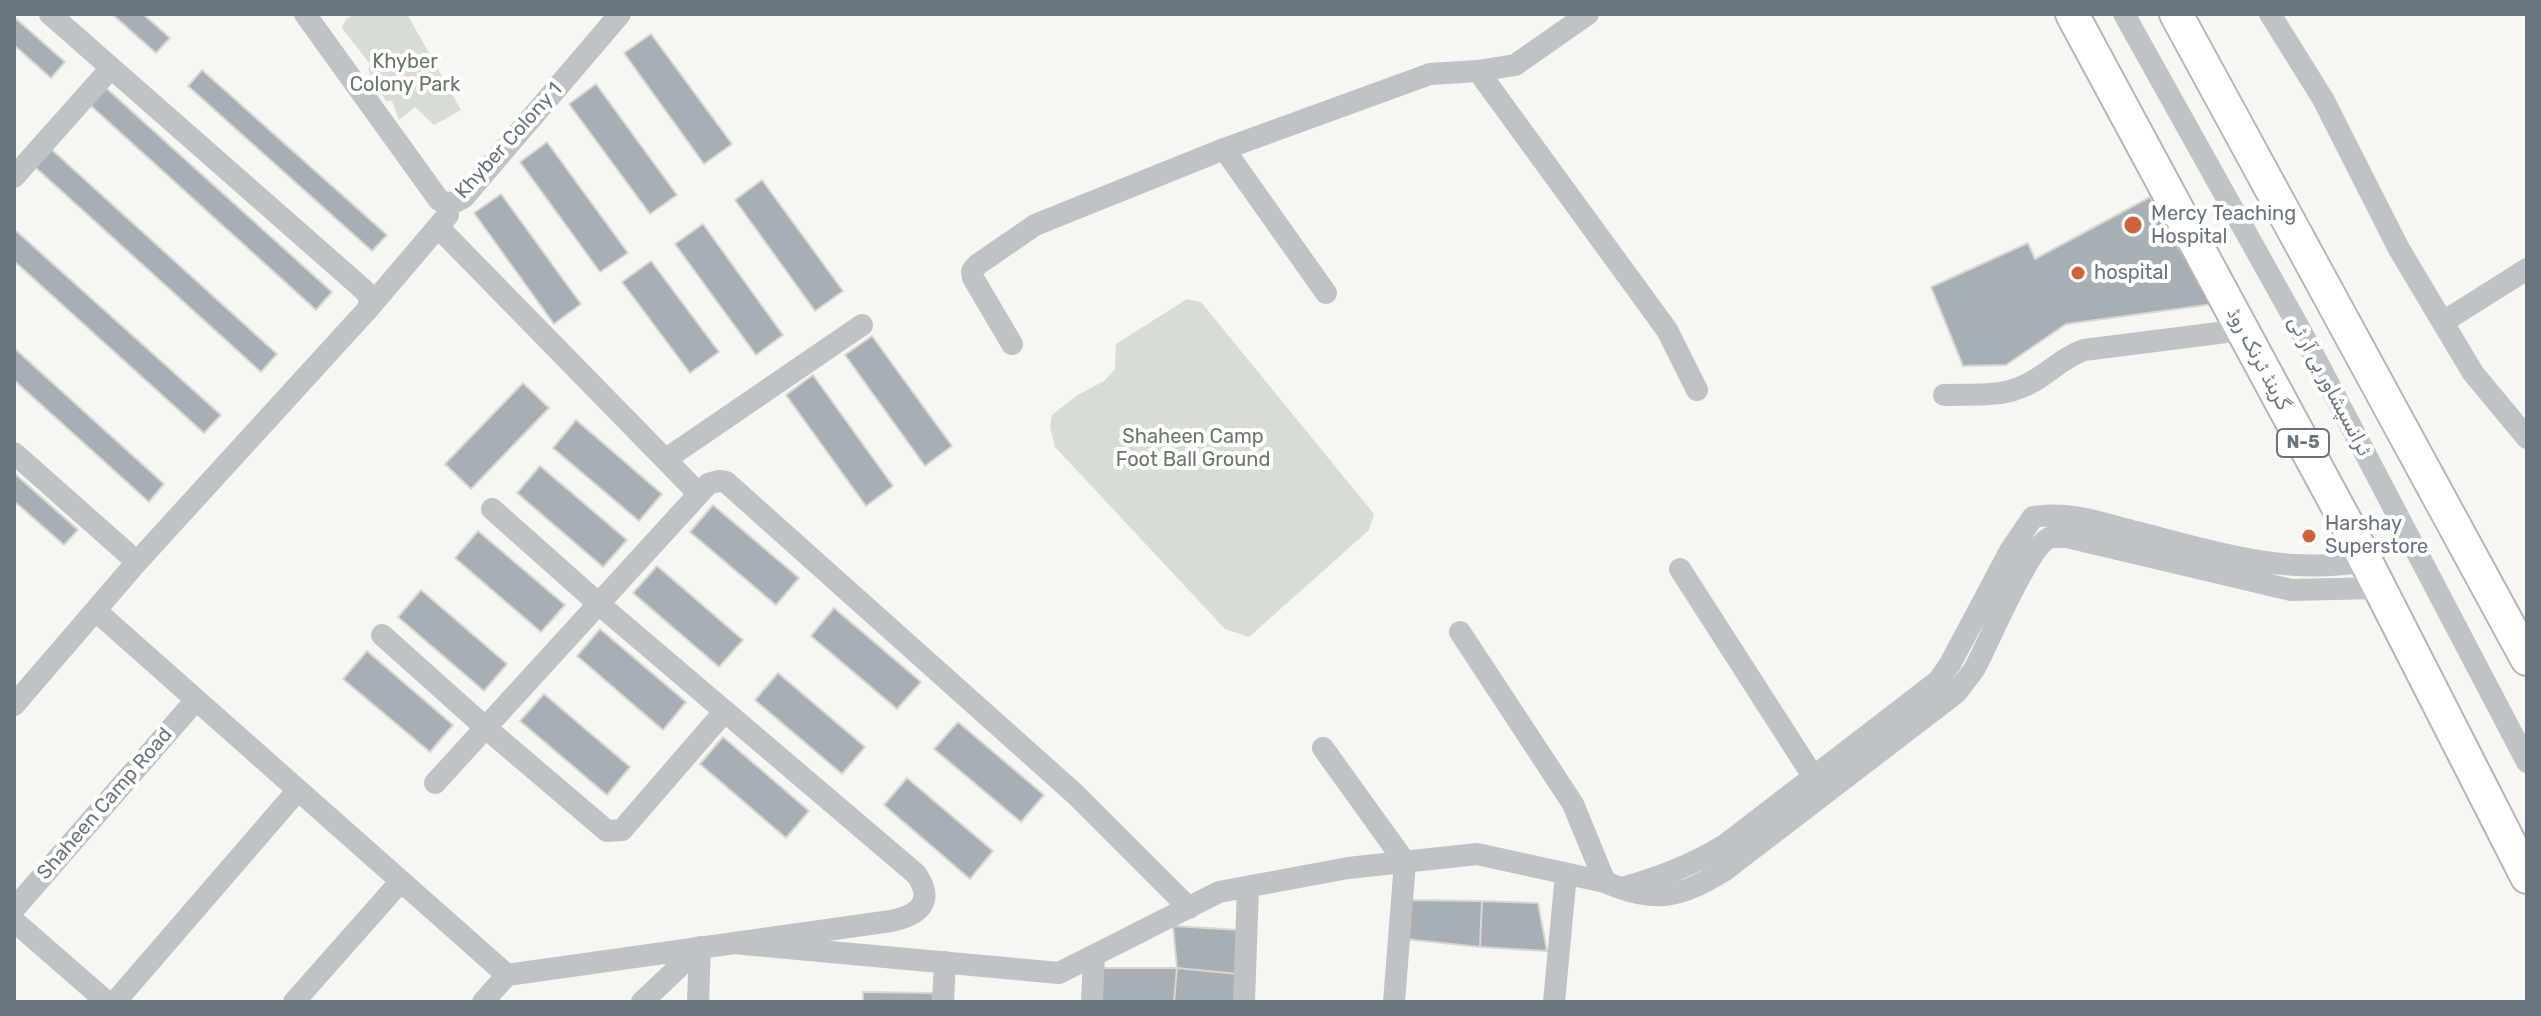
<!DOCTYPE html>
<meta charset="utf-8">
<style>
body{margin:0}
#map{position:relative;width:2541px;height:1016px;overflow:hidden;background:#f6f6f3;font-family:Rubik,sans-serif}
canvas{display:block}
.frame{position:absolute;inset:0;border:16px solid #687580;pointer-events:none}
</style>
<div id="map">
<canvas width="2541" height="1016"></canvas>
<div class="frame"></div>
</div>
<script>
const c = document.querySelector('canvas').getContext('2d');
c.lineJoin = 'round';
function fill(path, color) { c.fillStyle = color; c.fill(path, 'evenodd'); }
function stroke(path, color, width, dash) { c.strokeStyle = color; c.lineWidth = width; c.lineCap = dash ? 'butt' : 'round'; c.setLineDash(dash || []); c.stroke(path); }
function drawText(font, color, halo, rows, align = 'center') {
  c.font = font + ' Rubik,"Noto Naskh Arabic",sans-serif'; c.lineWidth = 8; c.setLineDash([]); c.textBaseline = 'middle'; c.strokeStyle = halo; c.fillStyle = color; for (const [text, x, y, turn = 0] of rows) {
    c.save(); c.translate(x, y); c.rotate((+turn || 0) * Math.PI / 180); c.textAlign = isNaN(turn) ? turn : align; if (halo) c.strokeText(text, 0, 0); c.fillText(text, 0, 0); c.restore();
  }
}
fill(new Path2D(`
 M355,14H407L461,110L434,125L415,107L399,120L392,101H386L368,70L370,64L342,28L346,19Z
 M1187,299L1201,302L1374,514L1369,530L1249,637L1225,629L1055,447L1050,427L1052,415L1076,396L1104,381L1115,369L1116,344Z`), '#d7dcd4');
const building = new Path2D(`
 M112,14H143L170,38L156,53Z
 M14,17L65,62L51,78L14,45Z
 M651,34L732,144L704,164L624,53Z
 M202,70L387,235L372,251L188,86Z
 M596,84L677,195L650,214L569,104Z
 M106,88L332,292L316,310L90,105Z
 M547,142L628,253L600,272L520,162Z
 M51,149L277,354L261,372L35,167Z
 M762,180L843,291L815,311L735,200Z
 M501,194L581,304L554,324L474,213Z
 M2150,197L2166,229L2214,304L2066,324L2006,365L1963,366L1931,287L2028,243L2035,259Z
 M703,224L783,335L756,355L675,244Z
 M14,229L221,415L204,433L14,261Z
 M651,261L719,352L690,373L622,282Z
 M872,336L952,446L925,466L845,355Z
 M14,348L164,484L149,502L14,380Z
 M813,375L893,486L866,506L786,395Z
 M523,383L549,408L471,489L445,464Z
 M576,420L662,494L639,521L553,448Z
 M540,466L627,540L603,567L517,493Z
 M14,473L78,530L64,545L14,501Z
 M713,505L799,578L776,605L690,532Z
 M478,531L565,605L541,632L455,558Z
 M657,566L743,640L719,667L633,593Z
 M421,590L507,664L484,691L398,617Z
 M834,608L921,682L897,709L811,636Z
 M600,629L686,702L663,730L577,656Z
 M367,651L453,725L430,752L343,679Z
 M778,673L865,747L842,774L755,700Z
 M544,694L630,767L607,795L520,721Z
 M958,722L1044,795L1021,822L934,749Z
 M723,737L809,811L786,838L700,764Z
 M907,778L993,851L970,879L884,805Z
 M1408,900L1482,901L1480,947L1405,939Z
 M1482,901L1538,903L1547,951L1480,947Z
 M1173,926L1240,930L1238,974L1177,968Z
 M1099,968H1177L1174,1002H1097Z
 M1177,968L1238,974L1237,1002H1174Z
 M863,992L933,993V1002H863Z`);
fill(building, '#a8afb4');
stroke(building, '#d7d7d5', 2);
const highway = new Path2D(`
 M2072,14L2347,524L2527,877
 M2176,14L2527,659`);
stroke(highway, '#b4b7ba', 36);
stroke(new Path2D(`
 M305,14L439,200C450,205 455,203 464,197L620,14
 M2124,14L2302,333L2527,762
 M2270,14L2323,99L2399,249L2473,373L2527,438
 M1478,71L1667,330L1697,390
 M1224,149L1326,293
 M14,177L111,68
 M438,227L699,494
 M368,309L448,215
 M2443,322L2527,269
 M1012,344L973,278L972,271L977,265L1035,225L1224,149L1430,74L1478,71L1515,65L1588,14
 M1944,395C1968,394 1997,397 2019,388C2043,380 2060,358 2084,350L2242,330
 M14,453L137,562
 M666,459L862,325
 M1680,569L1820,787
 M96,611L507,975
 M1460,632L1573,804L1605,882
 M382,635L486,728L607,831L622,830L725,711
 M14,705L137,562L368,309L370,298L364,290L50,14
 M1323,748L1405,862L1394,1002
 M435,783L708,484L718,481L726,482L1075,794L1189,908
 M1622,888C1661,877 1690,866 1725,845L1938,681L1950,664L2010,551L2033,517C2068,511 2101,523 2136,532C2213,552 2286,576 2366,561
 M14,909L196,700
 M14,921L107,1002
 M733,943L1059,973L1219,892L1348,868L1477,854L1605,882C1657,904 1679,898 1725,870L1956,693C1962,685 1969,677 1975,668C1988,644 2028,547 2049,538C2054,536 2062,537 2067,537L2291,590L2379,588
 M115,1002L298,790
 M294,1002L401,881
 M483,1002L507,975L891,921C920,915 935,901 916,874L600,605L492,509
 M642,1002L700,947
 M698,1002L700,947
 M943,1002L945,962
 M1092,1002L1094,955
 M1244,1002L1248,887
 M1554,1002L1566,874`), '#bfc3c6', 22);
stroke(highway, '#fff', 32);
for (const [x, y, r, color] of [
 [2133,225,10,"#cf623a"],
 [2078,273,8,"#cf623a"],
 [2309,536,8,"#cf623a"]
]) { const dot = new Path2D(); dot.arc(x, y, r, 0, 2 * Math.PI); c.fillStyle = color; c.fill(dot); stroke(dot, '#fff', 3); }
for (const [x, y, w] of [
 [2303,443,52]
]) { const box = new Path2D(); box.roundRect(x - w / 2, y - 14, w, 28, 6); c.fillStyle = '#fff'; c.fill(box); stroke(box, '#687580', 2); }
drawText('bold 18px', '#687580', null, [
 ["N-5",2303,443]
]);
drawText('20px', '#697866', '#fff', [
 ["Khyber",405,62],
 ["Colony Park",405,85],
 ["Shaheen Camp",1193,437],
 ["Foot Ball Ground",1193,460]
]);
drawText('20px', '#687580', '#fff', [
 ["Khyber Colony 1",509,141,-48],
 ["گرینڈ ٹرنک روڈ",2258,359,62],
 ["ٹرانسپشاور بی آر ٹی",2329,386,62],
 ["Shaheen Camp Road",105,804,-49]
]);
drawText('20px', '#687580', '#fff', [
 ["Mercy Teaching",2151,214],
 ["Hospital",2151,237],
 ["hospital",2094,273],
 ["Harshay",2325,524],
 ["Superstore",2325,547]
], 'left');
</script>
